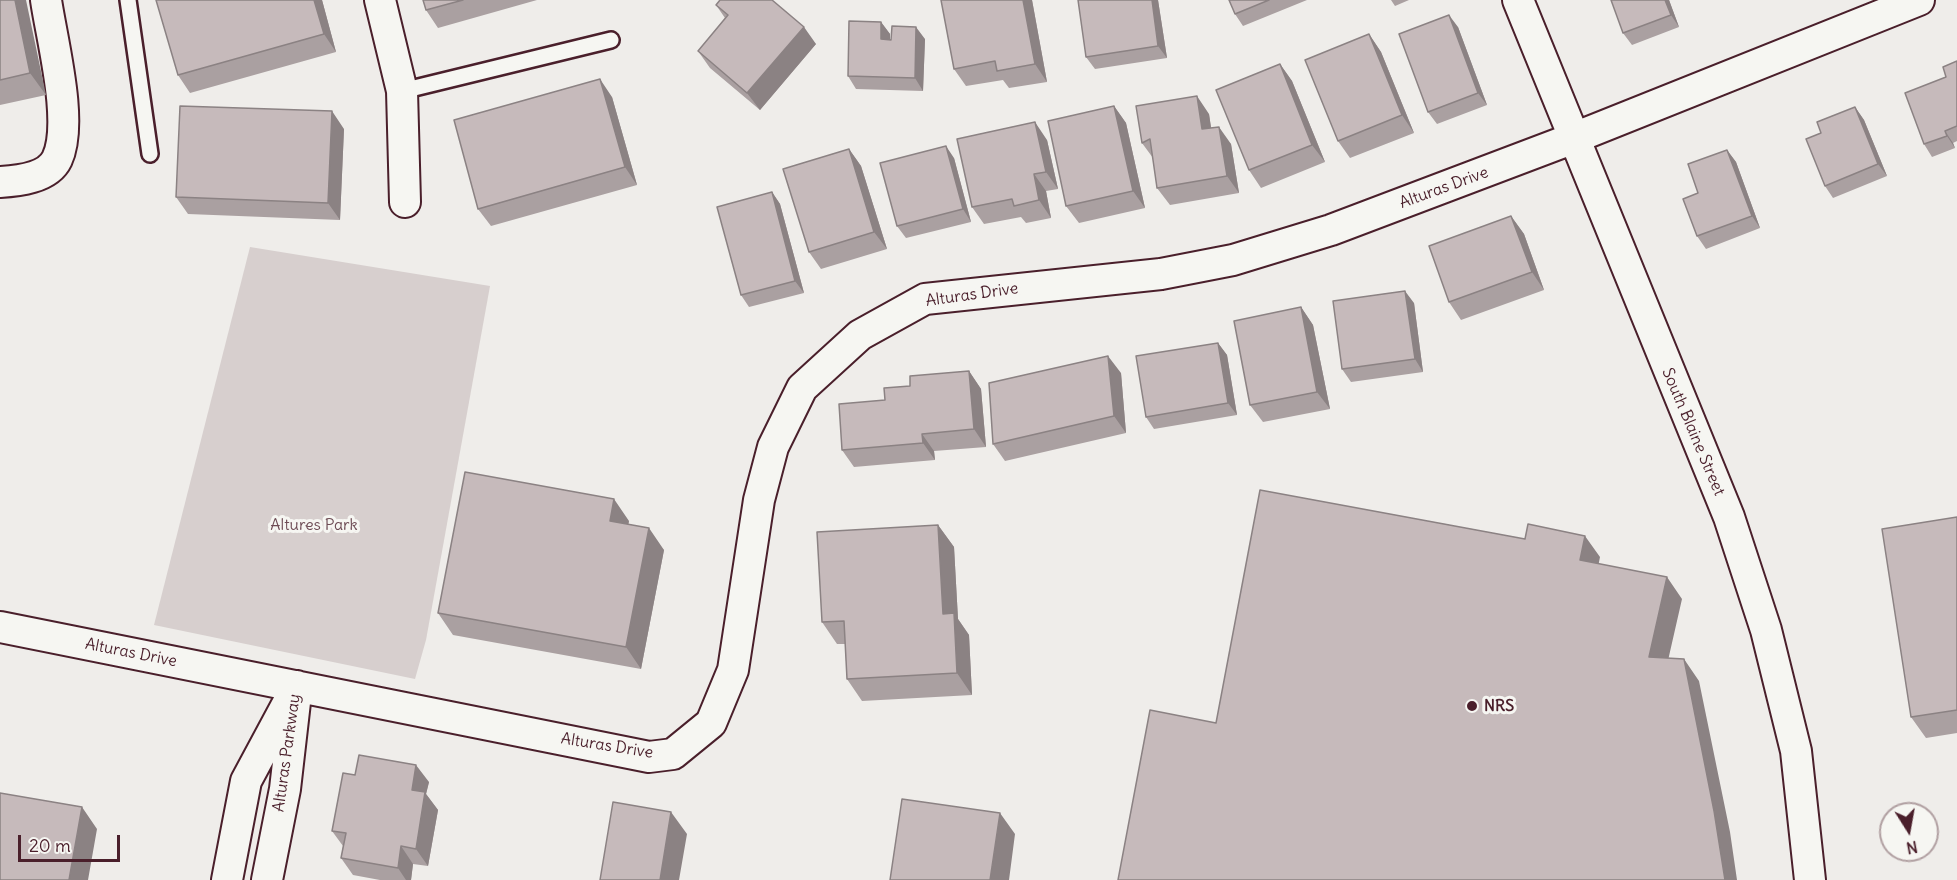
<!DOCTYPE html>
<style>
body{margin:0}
#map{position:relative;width:1957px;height:880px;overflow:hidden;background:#efedea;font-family:Delius,sans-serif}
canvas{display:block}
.north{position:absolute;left:1879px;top:802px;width:60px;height:60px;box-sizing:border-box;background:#f6f6f2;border:2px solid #b1a0a2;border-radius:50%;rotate:169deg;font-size:16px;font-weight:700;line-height:24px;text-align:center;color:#4a1f2b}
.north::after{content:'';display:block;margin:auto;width:21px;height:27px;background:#4a1f2b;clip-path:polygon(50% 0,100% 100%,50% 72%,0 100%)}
.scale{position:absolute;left:18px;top:835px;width:102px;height:27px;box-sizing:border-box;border:3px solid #4a1f2b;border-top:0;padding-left:8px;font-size:18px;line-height:21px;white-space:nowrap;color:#4a1f2b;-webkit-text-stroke:4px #f6f6f2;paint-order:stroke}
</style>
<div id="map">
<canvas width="1957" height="880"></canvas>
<div class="north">N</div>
<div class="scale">20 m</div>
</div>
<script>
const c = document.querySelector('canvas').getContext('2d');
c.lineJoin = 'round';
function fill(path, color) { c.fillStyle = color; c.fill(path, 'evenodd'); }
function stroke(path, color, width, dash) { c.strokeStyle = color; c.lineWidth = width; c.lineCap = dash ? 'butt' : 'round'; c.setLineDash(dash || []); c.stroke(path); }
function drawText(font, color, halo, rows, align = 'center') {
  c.font = font + ' Delius,sans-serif'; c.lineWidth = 6; c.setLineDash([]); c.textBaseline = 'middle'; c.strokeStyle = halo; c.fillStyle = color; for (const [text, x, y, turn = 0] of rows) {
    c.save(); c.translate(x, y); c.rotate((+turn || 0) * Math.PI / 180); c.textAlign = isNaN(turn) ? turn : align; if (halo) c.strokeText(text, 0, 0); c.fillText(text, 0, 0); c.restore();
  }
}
fill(new Path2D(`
 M250,247L490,286L426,640L415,679L154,625Z`), '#d7cfce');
const service = new Path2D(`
 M128,0L150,154
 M402,91L611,40`);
const minor = new Path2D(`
 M380,0L402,91L405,202
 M1518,0L1729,517L1766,630L1796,751L1810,880
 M0,182C18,181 48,178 57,159C74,123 52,41 46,0
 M0,627L649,757L673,754L711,723L733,670L759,500L773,447L802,388L860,335L925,299L1161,274L1233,260L1331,230L1574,138L1919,0
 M227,880L246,781L297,686
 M267,880L285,789L295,702`);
stroke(service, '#4a1f2b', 20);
stroke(minor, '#4a1f2b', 34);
stroke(service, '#f6f6f2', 15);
stroke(minor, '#f6f6f2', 30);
fill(new Path2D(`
 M0,0L46,95L0,105Z
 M156,0H322L336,52L190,93L178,75Z
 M423,0H537L438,28L426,10Z
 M941,0H1032L1047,82L1009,88L1003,80L966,86L954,69Z
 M1078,0H1158L1167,58L1095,69L1086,57Z
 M1229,0H1307L1243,26L1235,14Z
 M1391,0H1409L1395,6Z
 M1669,0L1679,27L1632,45L1623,33Z
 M716,5L816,44L760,110L710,68L698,51L725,18Z
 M881,22L890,34V40L925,39L923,91L856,89L848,76Z
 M1458,27L1487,105L1437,124L1428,112Z
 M1369,34L1381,52L1414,133L1350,158L1338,141Z
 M1957,61V141L1953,143L1955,148L1932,157L1924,144L1946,77Z
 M1280,64L1292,81L1325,162L1261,188L1249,170Z
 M612,97L637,185L491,226L478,209Z
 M1114,106L1126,123L1145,208L1079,223L1066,206Z
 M1855,107L1864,120L1887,176L1833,198L1825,186L1821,133Z
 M1209,114L1211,128L1231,144L1239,193L1170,205L1157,188L1153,158L1142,143Z
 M344,129L340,220L188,214L176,197Z
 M1047,140L1058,189L1046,191L1051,218L1026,223L1021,217L984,224L972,207Z
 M849,149L861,166L887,249L821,269L809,252Z
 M1727,150L1736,162L1760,228L1706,249L1697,236L1698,193Z
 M954,158L971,222L906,238L897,226Z
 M772,192L780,204L804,293L749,307L741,295Z
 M1511,216L1524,234L1544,290L1461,320L1449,302Z
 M1414,303L1423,372L1351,382L1342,369Z
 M1301,307L1313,325L1330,409L1263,422L1250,405Z
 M1218,343L1227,355L1237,415L1154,429L1146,417Z
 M969,371L981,389L986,447L934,451L935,460L854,467L842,450L885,400L910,386Z
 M1121,373L1126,433L1005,461L993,444Z
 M1957,517V733L1926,738L1911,717Z
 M629,521L628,524L664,550L641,669L453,635L438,613Z
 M938,525L954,547L958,619L969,635L972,695L862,701L847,679L845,644H837L822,622Z
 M355,775L429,782L426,794L438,810L428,866L413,864L411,880H380L353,875L341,858L343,846L332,831Z`), '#aaa0a1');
fill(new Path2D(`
 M15,0H26L46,95L30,73Z
 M314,0H322L336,52L324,34Z
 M1023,0H1032L1047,82L1035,64Z
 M1152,0H1158L1167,58L1158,46Z
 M1665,0H1669L1679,27L1671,15Z
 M1449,15L1458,27L1487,105L1478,93Z
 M881,22L890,34V51L881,39Z
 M804,27L816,44L760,110L747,93Z
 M916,27L925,39L923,91L915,78Z
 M1369,34L1381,52L1414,133L1402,115Z
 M1280,64L1292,81L1325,162L1312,145Z
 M600,79L612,97L637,185L625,167Z
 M1197,96L1209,114L1214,147L1202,129Z
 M1114,106L1126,123L1145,208L1133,191Z
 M1855,107L1864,120L1887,176L1878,164Z
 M332,111L344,129L340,220L328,203Z
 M1035,122L1047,140L1058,189L1046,172Z
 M1219,127L1231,144L1239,193L1227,176Z
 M1945,131L1953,143L1955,148L1947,136Z
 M946,146L954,158L971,222L963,209Z
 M849,149L861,166L887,249L874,232Z
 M1727,150L1736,162L1760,228L1752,216Z
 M1034,174L1046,191L1051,218L1039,200Z
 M772,192L780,204L804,293L795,281Z
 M1511,216L1524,234L1544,290L1532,272Z
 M1405,291L1414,303L1423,372L1415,359Z
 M1301,307L1313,325L1330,409L1317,392Z
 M1218,343L1227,355L1237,415L1228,403Z
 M1108,356L1121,373L1126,433L1114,416Z
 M969,371L981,389L986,447L974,429Z
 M922,434L934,451L935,460L923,443Z
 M614,499L629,521L625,542L610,521Z
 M938,525L954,547L958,619L969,635L972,695L957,673L943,614Z
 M649,528L664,550L641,669L626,647Z
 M1585,536L1600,557L1595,582L1580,560Z
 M1667,577L1682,599L1664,678L1649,657Z
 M1684,659L1699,681L1730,832L1737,880H1725Z
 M416,765L429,782L426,794L438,810L428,866L416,849L412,790Z
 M82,807L97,829L88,880H69Z
 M671,812L687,834L679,880H660Z
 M1000,813L1015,834L1009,880H990Z
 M401,846L413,864L411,880H406L398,868Z`), '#8b8283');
const building = new Path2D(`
 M0,0H15L30,73L0,80Z
 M156,0H314L324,34L178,75Z
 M423,0H463L426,10Z
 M720,0H772L804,27L747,93L698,51L728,15L716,5Z
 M941,0H1023L1035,64L997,71L995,61L954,69Z
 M1078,0H1152L1158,46L1086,57Z
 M1229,0H1269L1235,14Z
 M1611,0H1665L1671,15L1623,33Z
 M1449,15L1478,93L1428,112L1399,34Z
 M849,21L881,22V39L891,40L892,26L916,27L915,78L848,76Z
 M1369,34L1402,115L1338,141L1305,60Z
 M1957,61V126L1945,131L1947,136L1924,144L1905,93L1946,77L1943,67Z
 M1280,64L1312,145L1249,170L1216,90Z
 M600,79L625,167L478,209L454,120Z
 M1197,96L1202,129L1219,127L1227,176L1157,188L1150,139L1142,143L1136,106Z
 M180,106L332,111L328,203L176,197Z
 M1114,106L1133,191L1066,206L1048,121Z
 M1855,107L1878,164L1825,186L1806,139L1821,133L1817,122Z
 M1035,122L1046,172L1034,174L1039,200L1014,206L1012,199L972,207L957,139Z
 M946,146L963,209L897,226L880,163Z
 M849,149L874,232L809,252L783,169Z
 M1727,150L1752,216L1697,236L1683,199L1698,193L1688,164Z
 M772,192L795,281L741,295L717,207Z
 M1511,216L1532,272L1449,302L1429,246Z
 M1405,291L1415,359L1342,369L1333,301Z
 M1301,307L1317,392L1250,405L1234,321Z
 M1218,343L1228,403L1146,417L1136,356Z
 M1108,356L1114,416L993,444L989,383Z
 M969,371L974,429L922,434L923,443L842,450L839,404L885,400L884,388L910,386V376Z
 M465,472L614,499L610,521L649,528L626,647L438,613Z
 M1260,490L1525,539L1528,524L1585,536L1580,560L1667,577L1649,657L1684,659L1714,811L1725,880H1118L1150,710L1216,723Z
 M1957,517V710L1911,717L1882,529Z
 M938,525L943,614L954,613L957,673L847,679L844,621L822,622L817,532Z
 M359,755L416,765L412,790L425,792L416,849L401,846L398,868L341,858L346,833L332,831L343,773L355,775Z
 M0,793L82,807L69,880H0Z
 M902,799L1000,813L990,880H890Z
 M613,802L671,812L660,880H600Z`);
fill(building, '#c6babb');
stroke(building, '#8b8283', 1.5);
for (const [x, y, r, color] of [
 [1472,706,6,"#4a1f2b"]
]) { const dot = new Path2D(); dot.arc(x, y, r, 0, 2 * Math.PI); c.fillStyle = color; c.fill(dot); stroke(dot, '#f6f6f2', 2); }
drawText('16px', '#4a1f2b', '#f6f6f2', [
 ["Alturas Drive",1444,188,-20],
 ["Alturas Drive",972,295,-8],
 ["South Blaine Street",1693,432,67],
 ["Alturas Drive",131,653,11],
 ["Alturas Drive",607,746,9],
 ["Alturas Parkway",287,753,-82]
]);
drawText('16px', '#6d4b54', '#f6f6f2', [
 ["Altures Park",314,525]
]);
drawText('bold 16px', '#4a1f2b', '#f6f6f2', [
 ["NRS",1484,706]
], 'left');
</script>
